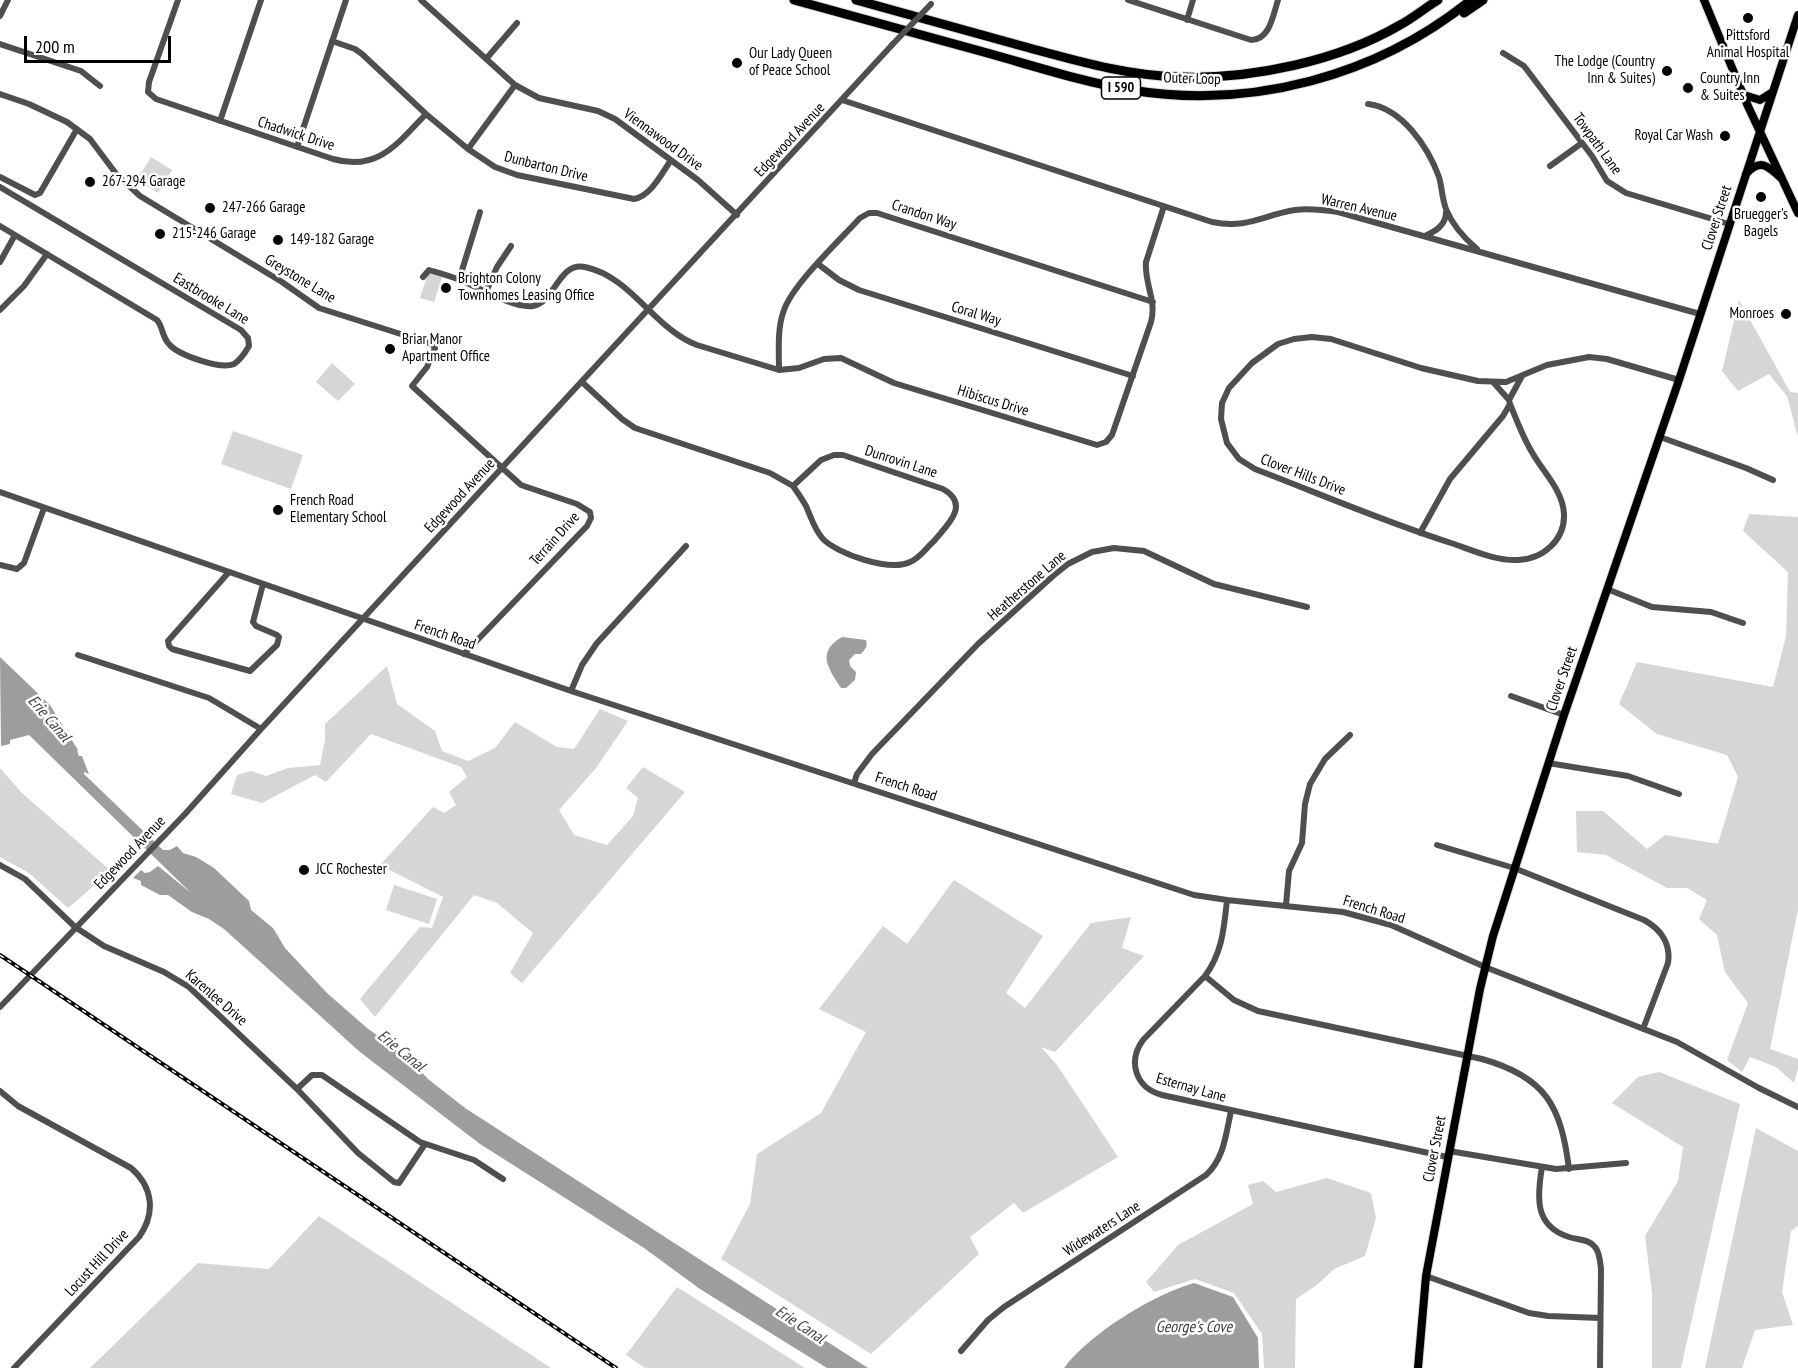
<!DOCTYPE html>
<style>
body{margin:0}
#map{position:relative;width:1798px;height:1368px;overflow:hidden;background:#fff;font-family:"PT Sans Narrow",sans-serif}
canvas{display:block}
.scale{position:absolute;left:24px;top:36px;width:147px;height:27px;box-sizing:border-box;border:3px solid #000;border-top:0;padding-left:8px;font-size:18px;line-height:21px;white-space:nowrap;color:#000;-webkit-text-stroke:4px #fff;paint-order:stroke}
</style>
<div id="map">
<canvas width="1798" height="1368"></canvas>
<div class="scale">200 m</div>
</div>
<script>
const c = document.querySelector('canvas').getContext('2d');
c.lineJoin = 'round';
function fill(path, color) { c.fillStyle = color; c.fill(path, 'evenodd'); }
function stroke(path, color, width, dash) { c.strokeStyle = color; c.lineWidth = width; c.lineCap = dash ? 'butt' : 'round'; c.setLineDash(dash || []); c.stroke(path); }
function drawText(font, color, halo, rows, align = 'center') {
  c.font = font + ' "PT Sans Narrow",sans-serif'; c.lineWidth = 5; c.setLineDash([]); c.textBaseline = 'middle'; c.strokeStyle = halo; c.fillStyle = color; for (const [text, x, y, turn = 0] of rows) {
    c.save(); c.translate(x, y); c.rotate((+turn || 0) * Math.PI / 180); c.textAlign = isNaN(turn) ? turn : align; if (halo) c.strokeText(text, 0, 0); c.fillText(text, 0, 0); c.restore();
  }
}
fill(new Path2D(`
 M151,157L172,170L158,193L137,180Z
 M428,273L442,277L434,302L420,298Z
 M1739,300L1790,392L1798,393V437L1787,396L1769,374L1738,391L1722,371Z
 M332,363L355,384L338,401L316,382Z
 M233,431L303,455L291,489L221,464Z
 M1749,514L1798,517V910L1770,1049L1798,1059V1068L1794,1083L1776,1067L1750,1057L1742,1072L1727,1060L1748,1003L1725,972L1717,935L1699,919L1707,900L1687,888H1667L1606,855L1577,852L1576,811H1603L1647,849L1665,835L1718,844L1738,777L1727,755L1657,734L1619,704L1637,662L1773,687L1786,636L1788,572L1743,531Z
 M387,666L397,704L435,731L442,751L468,761L495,748L515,722L557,747L574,749L600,709L628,721L596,768L559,810L574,835L607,845L633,816L638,798L626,788L643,767L685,792L522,983L510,973L533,933L497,903L474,895L375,1017L360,999L420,927L432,928L443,897L380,865L433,807L444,813L456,805L449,792L467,777L461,767L371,734L326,782L315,775L262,803L231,794L237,775L251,771L266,776L288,768L320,765L325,740V724Z
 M0,768L22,793L111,871L68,908L29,873L0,857Z
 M954,880L1043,936L1006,993L1025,1008L1091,923L1131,917L1122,948L1144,956L1055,1052L1041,1047L1057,1065L1118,1157L1023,1213L1014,1203L970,1237L979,1254L871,1354L721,1259L750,1204L757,1154L821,1113L866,1032L819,1009L883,926L907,944Z
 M394,885L437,899L429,924L386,910Z
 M1659,1072L1740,1104L1681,1368H1652V1293L1645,1236L1678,1181L1683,1147L1612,1103L1638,1077Z
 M1756,1128L1798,1151V1226L1791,1231L1782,1292L1793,1325L1755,1330L1742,1368H1705Z
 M1327,1178L1371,1193L1376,1218L1365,1256L1334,1269L1318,1284L1296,1299L1295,1368H1264L1262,1334L1234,1293L1195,1279L1154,1292L1146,1282L1178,1245L1253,1204L1248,1185L1263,1181L1276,1192Z
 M319,1216L551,1368H90L198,1263L269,1269Z
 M677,1287L805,1368H645L626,1355Z`), '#d6d6d6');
fill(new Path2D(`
 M842,637L866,640C868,647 865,649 861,654H855L849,660L850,666L856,672L855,680L846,688H841C828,668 816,652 842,637Z
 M0,657L50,705L78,750L77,751L79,756H82L89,774L84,772V774L163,850H170L177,846L183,853L196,857L214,868L249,901L251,910L273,928L285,948L327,993L367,1028L408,1058L428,1079L465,1108L868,1368H827L700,1289L644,1248L480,1144L360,1052L224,929L209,919L192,912L168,895H160L141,885V881L133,878L141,870L145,873L150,872L158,866L191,893L29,735L10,740V744L1,746Z
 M1194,1283L1233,1297L1258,1338L1259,1368H1064C1089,1334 1154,1294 1194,1283Z`), '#9d9d9d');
const major = new Path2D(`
 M1704,0L1747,104L1798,213
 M1744,95L1760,100L1771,93
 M1746,174C1760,158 1768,166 1781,178
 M1418,1368L1426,1276L1480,989L1493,936L1564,715L1679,380L1798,15`);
const highway = new Path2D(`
 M794,0C860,18 925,36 991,54C1037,67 1084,82 1131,90C1251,110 1377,76 1471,0
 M856,0C911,15 967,31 1022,46C1074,60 1127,76 1182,77C1253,79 1338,61 1400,25C1413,18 1425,8 1438,0
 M1464,13L1483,0`);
stroke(major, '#dbdbdb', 10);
stroke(highway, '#dbdbdb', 11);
stroke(new Path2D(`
 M178,0L149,82L148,92L156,99L333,159C378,172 398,143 426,114
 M421,0L515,85L539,98L598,111L615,119L698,180L737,215
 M1128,0L1251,40C1270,40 1273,15 1278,0
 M0,16L8,0
 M1187,20L1193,0
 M332,41L355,49L362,54L426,114L468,149L495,167L517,175L634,199C651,196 662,173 671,160
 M0,44L81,71L100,86
 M1503,53L1524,66L1592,156L1607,181L1626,193L1729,224
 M486,59L517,23
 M0,94L29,104L67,122L90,139L117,175L140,196L282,282L319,308L432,344L435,348L427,367L412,386L521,485L577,504L590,512L591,518L587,526L464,654
 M842,100L1212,222C1248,229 1263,215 1295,210C1310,208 1324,210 1338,212L1700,314
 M1368,104C1402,108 1428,147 1439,177C1442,187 1442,199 1446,209C1452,224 1464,238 1477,249
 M220,121L261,0
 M297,147L346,0
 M468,149L515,85
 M1550,166L1582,143
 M0,177L35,195L40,193L77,129
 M0,187L241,330L248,338L249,346C245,353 240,360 234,364C221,370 178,355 169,344C162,337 163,327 157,320L0,226
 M1425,236C1436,231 1446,225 1446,212
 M0,262L15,235
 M818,264L839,280L859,290L1133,376
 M423,277L429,270C439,273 450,276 460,280C478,287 514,309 533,306C555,302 559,261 585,267C632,277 653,328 697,345L779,370L799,368L824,359L841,358L894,383L1097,445L1106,442L1112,435L1151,322C1157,300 1144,283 1146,262L1164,206
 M459,280L480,212
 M486,292L497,267L511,246
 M0,310L24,286L47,254
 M779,370C779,351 777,328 784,310C793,284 840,240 860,218L869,213H877L1153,302
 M1522,376L1509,400L1510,404C1517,421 1523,438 1533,454C1544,473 1563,491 1564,514C1565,540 1543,559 1518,560C1495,561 1472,550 1451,543C1385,522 1320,494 1255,469L1239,459L1227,443L1221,419L1222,403L1229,388L1252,363L1278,344L1294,339L1312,337L1331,339L1421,368L1478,381L1506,382L1547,365L1589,357L1607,359L1679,380
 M582,382L622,419L635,428L770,473L793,486
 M1493,382L1509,400
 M1660,437L1746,468L1773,480
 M834,455H843L943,489C971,505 947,525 934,541C926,548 920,558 910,562C889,572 838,554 823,539C814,529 811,517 806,506C802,499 798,493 793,486L821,460Z
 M0,492L571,691L1194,895L1227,900L1343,912L1391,925L1485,967L1677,1042L1759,1088L1798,1107
 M1420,533L1450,479L1503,416L1510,404
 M0,565L17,569L24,563L44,508
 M229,572L168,641L169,646L172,649L250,671L277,645L279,637L277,635L256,626L253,622L263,584
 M1607,589L1652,607L1711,612L1743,623
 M78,655L209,698L261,729
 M571,691L582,665L597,643L686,546
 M1511,696L1564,715
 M1548,763L1628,776L1679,794
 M854,783L857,774L872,754L978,644L1053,576L1068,564L1092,552L1114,548L1144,551L1214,584L1307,607
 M1437,845L1514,868L1644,920C1661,929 1671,944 1668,963L1643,1029
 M0,865L25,879L75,927L104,946L164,972L189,987L297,1089L358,1153L394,1182L399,1183L425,1144
 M1227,900C1224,929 1222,953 1205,976L1143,1040C1127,1062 1136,1088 1162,1095L1447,1157
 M1286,905L1289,871L1302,843L1305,804L1310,784L1325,759L1350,735
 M1205,976L1234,1000L1258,1011L1482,1059C1546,1077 1561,1106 1569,1169
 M0,1007L185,814L261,729L892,45
 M297,1089L312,1075H322L420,1142L474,1160L503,1179
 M0,1091L18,1106L131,1168C153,1187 156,1213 139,1237L14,1368
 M1449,1151L1556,1169L1626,1163
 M1542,1167C1537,1197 1534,1226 1569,1237C1578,1240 1589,1239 1595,1247C1600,1253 1600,1262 1601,1269L1600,1368
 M1426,1276L1529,1313L1548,1316L1600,1318
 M961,1351L988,1320L1004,1307L1206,1175C1224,1159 1226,1134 1231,1111`), '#4f4f4f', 6);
stroke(major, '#000', 8);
stroke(highway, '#000', 9);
const rail = new Path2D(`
 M0,955L616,1368`);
stroke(rail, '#000', 4);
stroke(rail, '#fff', 1.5, [4.5]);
stroke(new Path2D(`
 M892,45L931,4`), '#4f4f4f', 6);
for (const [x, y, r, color] of [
 [1748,18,6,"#000"],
 [737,63,6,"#000"],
 [1667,71,6,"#000"],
 [1688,88,6,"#000"],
 [1725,136,6,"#000"],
 [90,182,6,"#000"],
 [1761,197,6,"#000"],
 [210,208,6,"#000"],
 [160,234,6,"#000"],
 [278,240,6,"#000"],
 [446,288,6,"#000"],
 [1786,314,6,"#000"],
 [390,349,6,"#000"],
 [278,510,6,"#000"],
 [304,870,6,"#000"]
]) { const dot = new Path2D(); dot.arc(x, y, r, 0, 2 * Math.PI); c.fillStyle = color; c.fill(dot); stroke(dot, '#fff', 2); }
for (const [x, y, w] of [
 [1121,88,39]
]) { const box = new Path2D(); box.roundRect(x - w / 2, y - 11, w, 22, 4.5); c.fillStyle = '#fff'; c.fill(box); stroke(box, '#000', 1.5); }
drawText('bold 14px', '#000', null, [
 ["I 590",1121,88]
]);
drawText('15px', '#000', '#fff', [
 ["Pittsford",1748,36,"center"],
 ["Animal Hospital",1748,53,"center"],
 ["Our Lady Queen",749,54],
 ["of Peace School",749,71],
 ["The Lodge (Country",1655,62,"right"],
 ["Inn & Suites)",1655,79,"right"],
 ["Country Inn",1700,79],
 ["& Suites",1700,96],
 ["Royal Car Wash",1713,136,"right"],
 ["267-294 Garage",102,182],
 ["247-266 Garage",222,208],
 ["Bruegger's",1761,215,"center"],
 ["Bagels",1761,232,"center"],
 ["215-246 Garage",172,234],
 ["149-182 Garage",290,240],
 ["Brighton Colony",458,279],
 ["Townhomes Leasing Office",458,296],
 ["Monroes",1774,314,"right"],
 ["Briar Manor",402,340],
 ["Apartment Office",402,357],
 ["French Road",290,501],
 ["Elementary School",290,518],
 ["JCC Rochester",316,870]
], 'left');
drawText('15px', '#000', '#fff', [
 ["Outer Loop",1192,79,2],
 ["Chadwick Drive",296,134,18],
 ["Viennawood Drive",663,140,36],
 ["Edgewood Avenue",790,140,-47],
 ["Towpath Lane",1597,144,54],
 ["Dunbarton Drive",546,167,14],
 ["Warren Avenue",1359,208,13],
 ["Crandon Way",924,215,18],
 ["Clover Street",1717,218,-72],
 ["Greystone Lane",300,279,31],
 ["Eastbrooke Lane",211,299,31],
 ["Coral Way",976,314,17],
 ["Hibiscus Drive",993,401,17],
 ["Dunrovin Lane",901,462,18],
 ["Clover Hills Drive",1303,475,21],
 ["Edgewood Avenue",460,496,-47],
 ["Terrain Drive",555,539,-48],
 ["Heatherstone Lane",1027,586,-41],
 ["French Road",445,635,19],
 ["Clover Street",1562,679,-71],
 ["French Road",906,787,18],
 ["Edgewood Avenue",130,853,-46],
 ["French Road",1374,910,17],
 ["Karenlee Drive",216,998,41],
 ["Esternay Lane",1191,1088,16],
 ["Clover Street",1435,1149,-79],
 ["Widewaters Lane",1102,1229,-33],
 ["Locust Hill Drive",97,1263,-47]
]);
drawText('italic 16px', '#3e3e3e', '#fff', [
 ["Erie Canal",49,719,49],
 ["Erie Canal",401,1051,39],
 ["Erie Canal",800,1325,33],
 ["George's Cove",1194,1327]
]);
</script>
